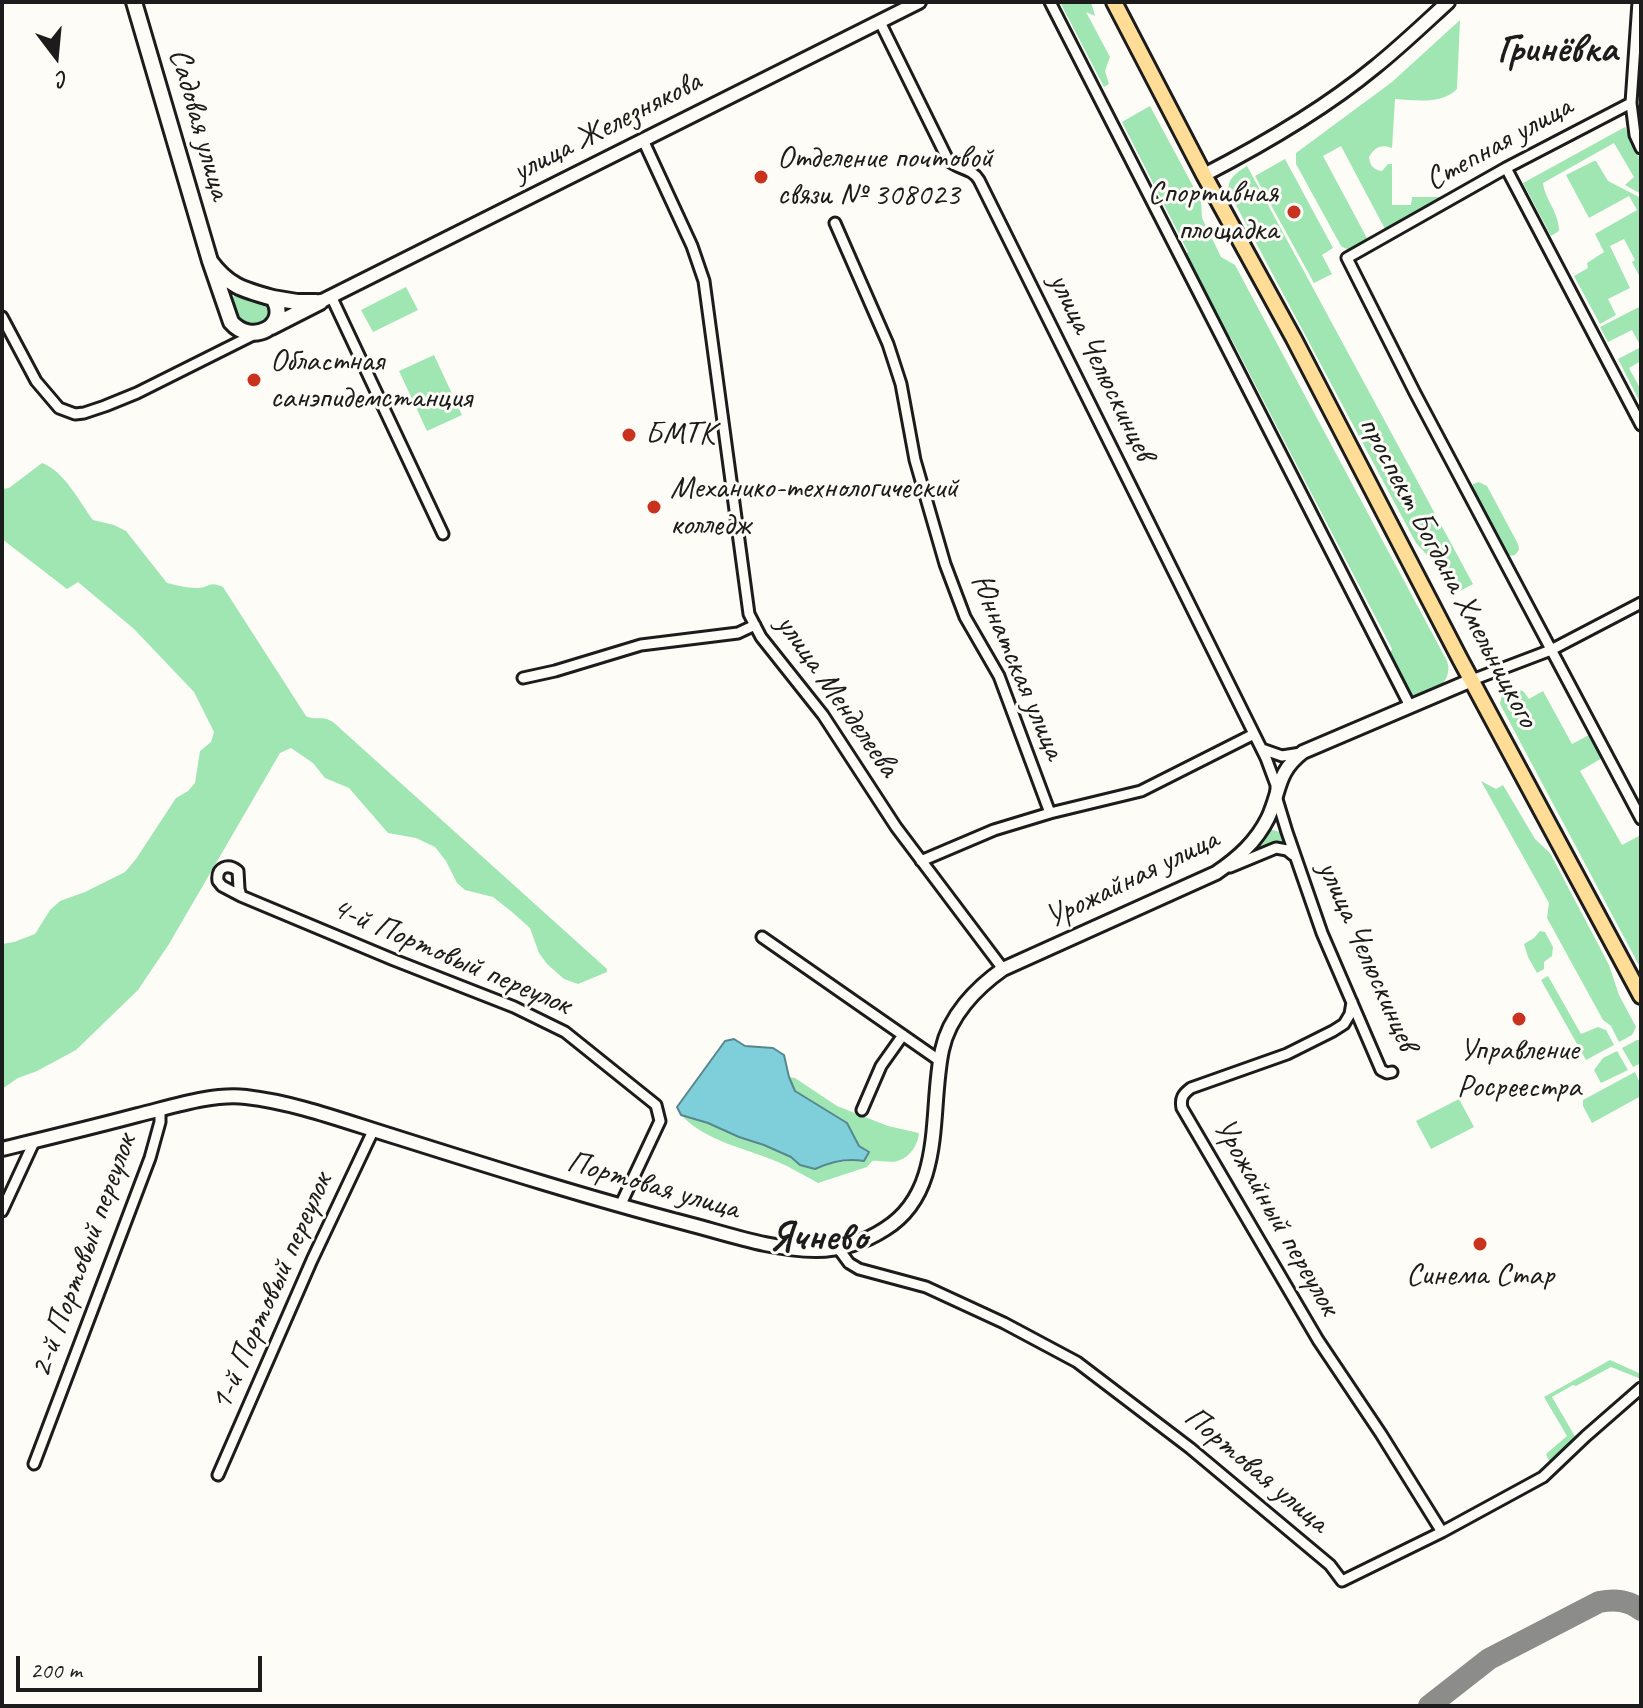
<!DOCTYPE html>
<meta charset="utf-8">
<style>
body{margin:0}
#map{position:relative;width:1643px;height:1708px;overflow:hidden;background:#fdfcf7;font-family:Caveat,sans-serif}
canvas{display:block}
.frame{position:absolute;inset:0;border:4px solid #1c1c1c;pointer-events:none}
.north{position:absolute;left:16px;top:16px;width:80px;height:80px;-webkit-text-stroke:6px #fdfcf7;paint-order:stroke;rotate:164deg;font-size:22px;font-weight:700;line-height:32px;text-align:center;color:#1c1c1c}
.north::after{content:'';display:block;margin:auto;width:28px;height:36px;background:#1c1c1c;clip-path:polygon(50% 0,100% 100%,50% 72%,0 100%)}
.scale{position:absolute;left:16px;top:1656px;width:246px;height:36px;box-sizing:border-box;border:4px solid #1c1c1c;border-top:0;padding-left:10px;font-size:24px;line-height:28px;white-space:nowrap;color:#1c1c1c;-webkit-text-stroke:6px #fdfcf7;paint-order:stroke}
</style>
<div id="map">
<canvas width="1643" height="1708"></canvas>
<div class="frame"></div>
<div class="north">С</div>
<div class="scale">200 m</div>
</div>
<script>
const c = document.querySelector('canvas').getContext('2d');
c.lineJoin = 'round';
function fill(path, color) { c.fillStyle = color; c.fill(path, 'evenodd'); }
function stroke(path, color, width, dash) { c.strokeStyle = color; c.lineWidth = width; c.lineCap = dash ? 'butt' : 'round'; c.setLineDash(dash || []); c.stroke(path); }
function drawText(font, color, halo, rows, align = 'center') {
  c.font = font + ' Caveat,sans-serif'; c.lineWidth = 6; c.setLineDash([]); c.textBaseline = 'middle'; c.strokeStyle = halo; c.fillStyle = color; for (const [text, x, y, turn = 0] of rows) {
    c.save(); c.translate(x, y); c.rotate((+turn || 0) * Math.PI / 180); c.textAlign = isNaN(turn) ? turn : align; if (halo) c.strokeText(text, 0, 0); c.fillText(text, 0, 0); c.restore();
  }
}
fill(new Path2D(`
 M1060,2H1091L1095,16L1086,12L1110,57L1105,71L1109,84L1104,87Z
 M1460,20L1457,89C1441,105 1416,100 1395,99L1392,148C1381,144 1375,147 1369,157C1370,165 1373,170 1382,171L1388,164H1392V205H1411L1412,197H1450L1389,231L1385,229L1341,146L1323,156L1368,240C1362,248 1350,253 1341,246L1296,164V153L1392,82Z
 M1150,106L1201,201L1202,218L1221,257L1235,265L1447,661C1455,684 1426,700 1407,694L1388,658L1392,649L1231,338H1223L1182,256L1188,252L1122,122Z
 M1625,127L1641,162V194L1625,185L1634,177L1614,143L1543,183C1545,200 1559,212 1559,231L1551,236L1523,183Z
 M1285,159L1333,248L1322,255L1332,274L1314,283L1255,176Z
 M1594,161H1596L1608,181L1641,198V279L1632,262L1635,260L1624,239L1610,246L1630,288L1608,299L1616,315L1600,324L1574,276L1588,268L1587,263L1604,252L1595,234L1637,210L1629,196L1589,218L1566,175Z
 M1247,166L1473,584L1460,591L1446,564L1439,568L1416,543L1230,194C1225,180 1236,173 1247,166Z
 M406,287L418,310L373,332L361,310Z
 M240,293L270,302L273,307L267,323L247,328L235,320L231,300L234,296Z
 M1641,306V361L1629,368L1641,390V404L1618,359L1641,347L1632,330L1608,342L1600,327Z
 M434,355L462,415L427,431L399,371Z
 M42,463C64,471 79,501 93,520L114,525L126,531L167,583C176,585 187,588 196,588C209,588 209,580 223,587L306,716C316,721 322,715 333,722L607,969V972L578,984L564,979L547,964L539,953L530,928L512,912L493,897L465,890L457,883L446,861L435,847L416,838L388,833L349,788L325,778L313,763L291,748L280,753L169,944L138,990L76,1050L37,1071L18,1078L2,1089V944L14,942L35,934L50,910L60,901L85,892L125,872L136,859L176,798L188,791L195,783L200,751L211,742L214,732L194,692L134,629L78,582L67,589L2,539V489L9,488Z
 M1479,482L1487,486L1518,544L1519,550L1515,555L1508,556L1504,552L1471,490L1473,484Z
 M1514,689L1523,691L1529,699L1543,691L1572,744L1591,734L1604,757L1580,771L1622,845L1641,835V969L1500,704L1502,695Z
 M1481,781L1496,789L1503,785L1535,839L1550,853L1609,965L1619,995L1636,1027L1632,1035L1619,1042L1611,1026L1603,1020L1547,918L1549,903Z
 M1269,829L1283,833L1285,841L1280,846L1258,851L1256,847Z
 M1540,931L1545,932L1553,947L1552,956L1544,962V969L1537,973L1528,957L1524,944L1534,938Z
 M1548,976L1581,1034L1598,1027L1606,1030L1614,1045L1586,1060L1541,980Z
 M1637,1040H1641V1063L1633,1067L1622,1048Z
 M1617,1051L1628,1070L1601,1083L1594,1070L1603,1058Z
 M1635,1072L1641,1085V1096L1592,1123L1583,1106V1100Z
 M789,1077L795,1078L837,1106L888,1126L919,1133C918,1144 911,1156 900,1160C892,1164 881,1160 872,1161L867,1167L818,1183C805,1176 792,1168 778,1162C745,1148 707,1142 681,1115L708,1123L739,1137L764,1145L791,1157L800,1165L814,1169L826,1164L859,1160V1146L847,1123L795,1091Z
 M1459,1099L1474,1127L1431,1149L1416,1121Z
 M1610,1360L1641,1374V1379L1611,1367L1576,1386L1573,1385L1552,1397L1576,1438L1549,1461L1546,1454L1567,1436L1544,1397Z`), '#9fe6b3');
const water = new Path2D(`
 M734,1039L745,1046L773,1048L784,1055L789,1077L795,1091L847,1123L859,1146L869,1152L864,1161C847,1158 830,1162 815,1169L800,1165L791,1157L764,1145L739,1137L708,1123L681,1115L677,1107L725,1041Z`);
fill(water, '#7fcfdb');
stroke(water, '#57878f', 2);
stroke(new Path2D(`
 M1429,1706L1489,1659L1599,1602C1615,1599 1628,1600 1641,1610`), '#8c8c8a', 22);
const minor = new Path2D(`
 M1050,2L1410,706
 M1638,2L1631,103L1506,168L1347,258L1415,393L1641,819
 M880,22L948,160C958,170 971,167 979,180L1266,758L1276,785V796L1287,832L1322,933L1381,1070L1387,1073L1392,1072
 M1631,103L1635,135L1641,148
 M643,140L692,246L704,281L749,614L761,637L823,715L896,827L1003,969
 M1506,168L1641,425
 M835,223L888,344L901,384L915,460L945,564L965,617L999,676L1050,813
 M331,296L443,534
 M2,317L36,381L59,408L75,414L84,413L105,406L137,393L253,335
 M523,678L555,671L641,645L738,633L755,625
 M1472,680L1551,650L1641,603
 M1262,749L1282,756L1301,753
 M921,861L994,830L1050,813L1141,791L1254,734
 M1230,867L1276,848L1287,850L1293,855
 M241,896L239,889L238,871C228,863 216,867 218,881L222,886L241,896L394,960L514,1007L565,1032L656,1105L660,1121L620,1206
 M762,937L940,1061
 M1352,1002L1350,1014L1344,1024L1333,1031L1287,1054L1191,1088C1183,1094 1180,1098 1182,1108L1318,1340L1381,1434L1442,1532
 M862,1110L881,1066L903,1035
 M2,1211L34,1142
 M838,1248L849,1263L859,1269L926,1287L1004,1323L1077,1362L1190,1448L1330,1565L1342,1581L1442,1532L1543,1477L1586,1436L1641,1388
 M34,1464L150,1158L160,1122V1110
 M218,1475L312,1260L373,1131`);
const tertiary = new Path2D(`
 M1204,175C1264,144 1323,110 1375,67C1400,47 1424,24 1448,2
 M320,302L919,2
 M2,1149C47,1138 93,1127 138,1115C171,1107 212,1093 246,1097C298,1103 349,1123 399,1138C494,1168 589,1198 685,1223C728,1234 772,1250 816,1250C840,1250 865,1242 885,1229C946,1191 929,1110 942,1050C949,1016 976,988 1003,969L1216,873C1238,858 1256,842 1268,818C1281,790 1276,773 1303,752L1472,680`);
const secondary = new Path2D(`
 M134,2L210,261L231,322C251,346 291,326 273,298C244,290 228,286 210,261
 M273,298L297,302H316
 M271,327L320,302`);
const primary = new Path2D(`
 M1114,2L1204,175L1294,339L1460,659L1641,996`);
stroke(minor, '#1c1c1c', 15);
stroke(tertiary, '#1c1c1c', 18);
stroke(secondary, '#1c1c1c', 20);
stroke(primary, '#1c1c1c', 20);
stroke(minor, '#fdfcf7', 9);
stroke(tertiary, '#fdfcf7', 12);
stroke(secondary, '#fdfcf7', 14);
stroke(primary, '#ffdd96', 14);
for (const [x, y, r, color] of [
 [761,177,8,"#c8321e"],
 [1294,212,8,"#c8321e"],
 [254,380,8,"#c8321e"],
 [629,435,8,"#c8321e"],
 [654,507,8,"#c8321e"],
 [1519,1019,8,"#c8321e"],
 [1480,1244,8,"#c8321e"]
]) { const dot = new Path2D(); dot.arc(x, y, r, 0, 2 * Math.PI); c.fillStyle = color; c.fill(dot); stroke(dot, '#fdfcf7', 3); }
drawText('32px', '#1c1c1c', '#fdfcf7', [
 ["Садовая улица",199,124,74],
 ["улица Железнякова",607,127,-27],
 ["Степная улица",1499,144,-29],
 ["улица Челюскинцев",1101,367,64],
 ["проспект Богдана Хмельницкого",1448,572,62],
 ["Юннатская улица",1017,667,67],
 ["улица Менделеева",837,696,55],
 ["Урожайная улица",1132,879,-26],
 ["улица Челюскинцев",1367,956,66],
 ["4-й Портовый переулок",451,957,23],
 ["Портовая улица",653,1186,16],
 ["Урожайный переулок",1276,1217,60],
 ["2-й Портовый переулок",84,1256,-70],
 ["1-й Портовый переулок",272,1292,-66],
 ["Портовая улица",1256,1470,40]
]);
drawText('32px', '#1c1c1c', '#fdfcf7', [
 ["Отделение почтовой",777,159],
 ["связи № 308023",777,196],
 ["Спортивная",1278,194,"right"],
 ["площадка",1278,231,"right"],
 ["Областная",270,362],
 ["санэпидемстанция",270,399],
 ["БМТК",645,435],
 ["Механико-технологический",670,489],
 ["колледж",670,526],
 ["Управление",1519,1051,"center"],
 ["Росреестра",1519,1088,"center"],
 ["Синема Стар",1480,1276,"center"]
], 'left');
drawText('bold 40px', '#1c1c1c', '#fdfcf7', [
 ["Гринёвка",1557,51],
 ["Ячнево",818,1239]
]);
</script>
